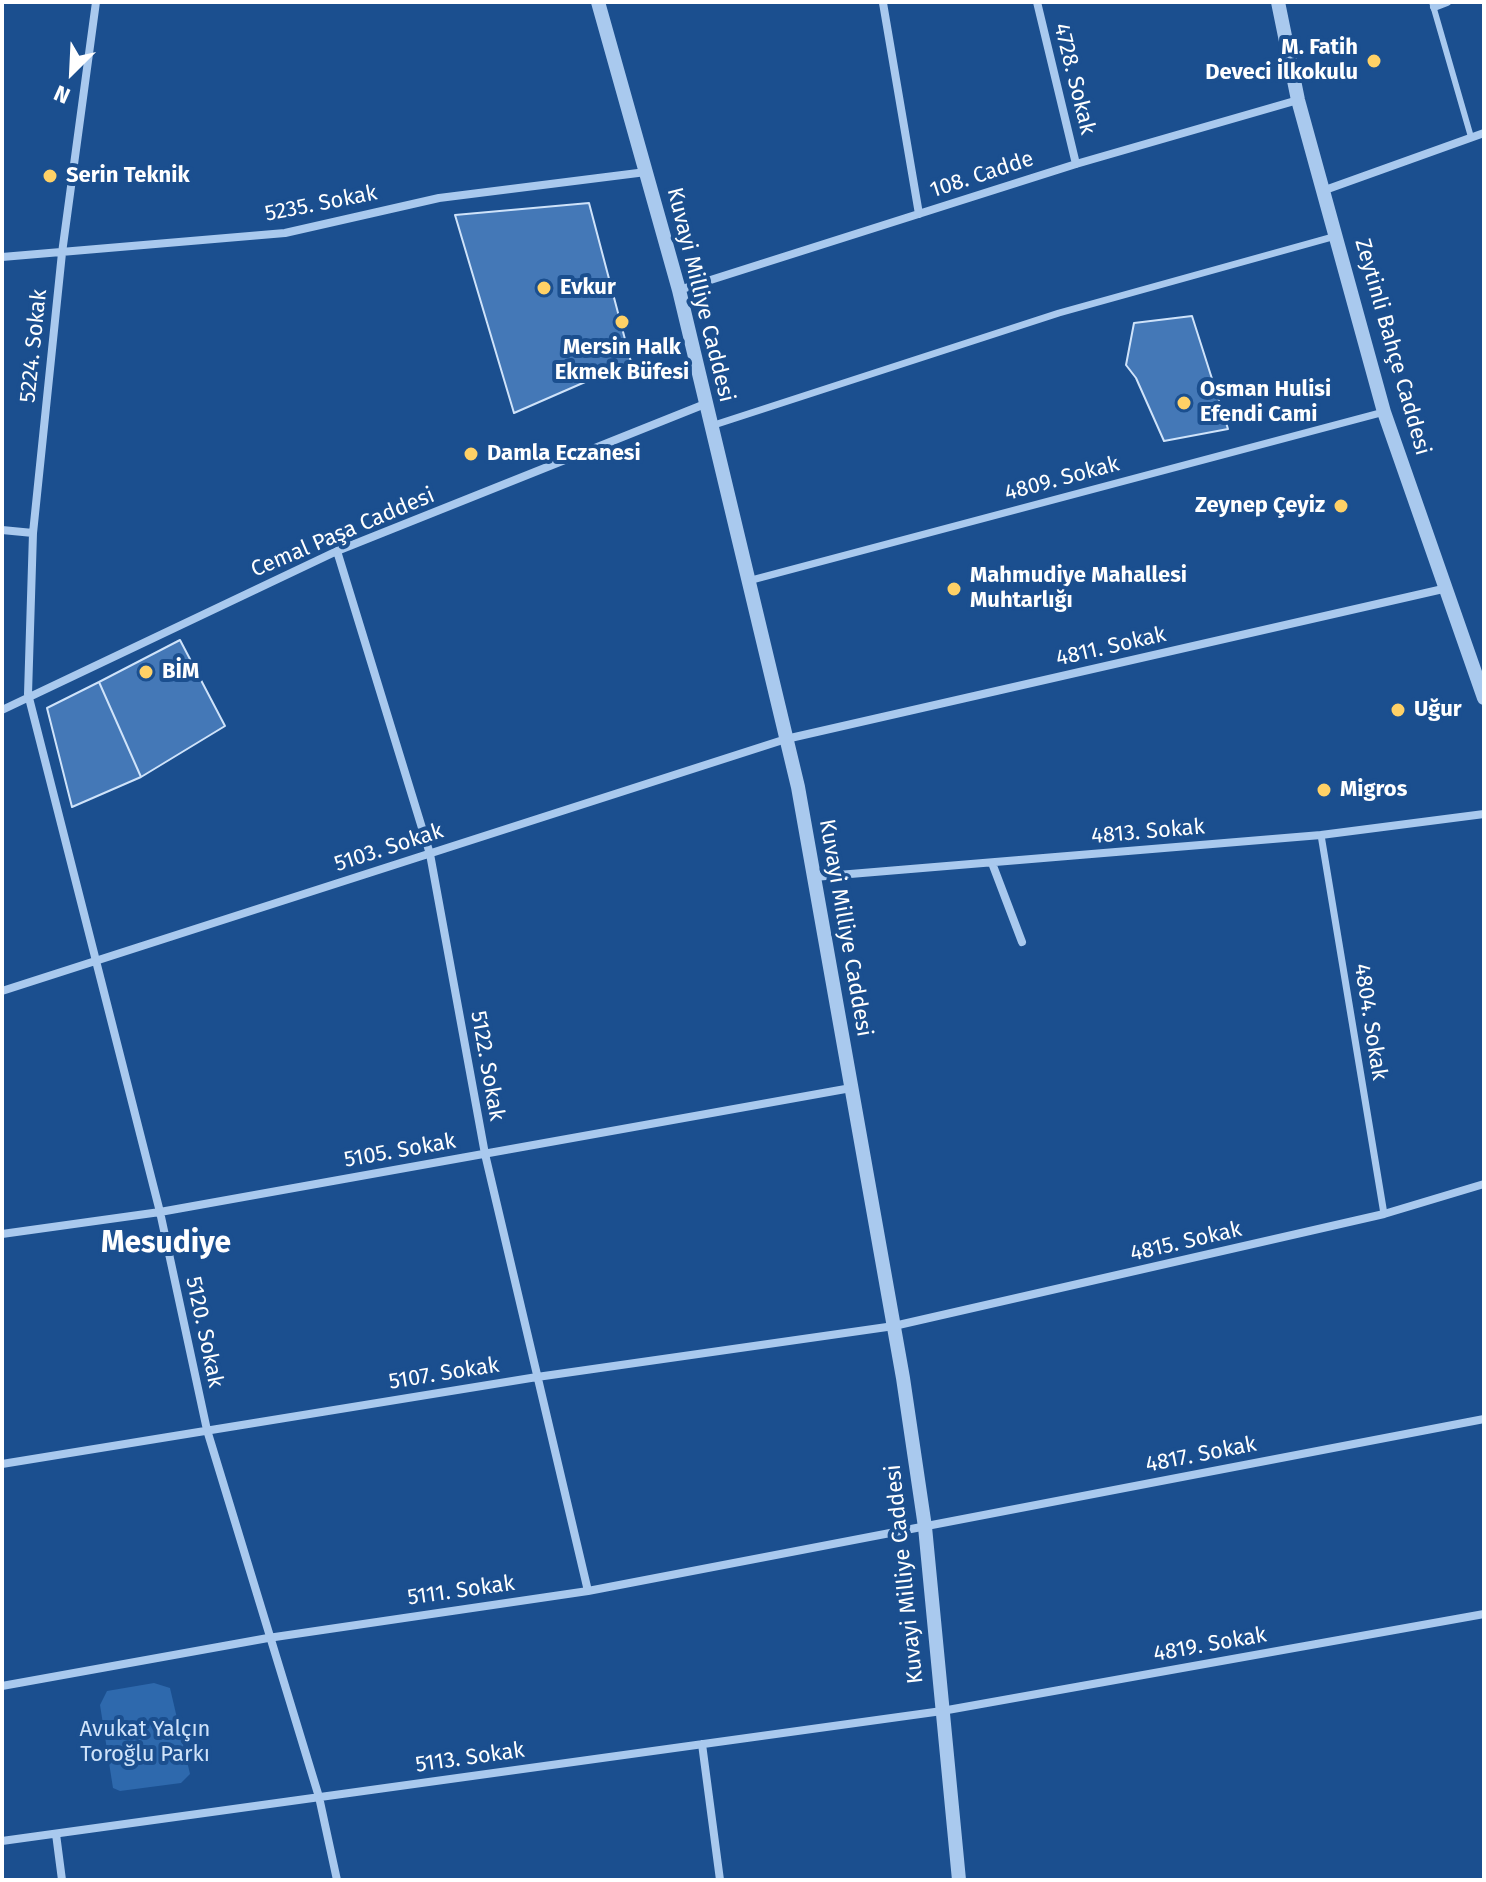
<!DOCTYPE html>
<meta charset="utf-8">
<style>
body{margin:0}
#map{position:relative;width:1486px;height:1882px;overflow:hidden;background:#1b4f8f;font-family:"Fira Sans",sans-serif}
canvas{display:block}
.frame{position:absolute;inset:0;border:4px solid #fff;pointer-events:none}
.north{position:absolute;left:32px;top:32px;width:80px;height:80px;-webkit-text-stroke:6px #1b4f8f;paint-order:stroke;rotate:204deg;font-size:22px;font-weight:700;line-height:32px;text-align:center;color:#fff}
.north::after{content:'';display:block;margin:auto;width:28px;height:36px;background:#fff;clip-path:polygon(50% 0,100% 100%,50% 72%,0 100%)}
</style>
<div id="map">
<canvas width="1486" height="1882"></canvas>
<div class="frame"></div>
<div class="north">N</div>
</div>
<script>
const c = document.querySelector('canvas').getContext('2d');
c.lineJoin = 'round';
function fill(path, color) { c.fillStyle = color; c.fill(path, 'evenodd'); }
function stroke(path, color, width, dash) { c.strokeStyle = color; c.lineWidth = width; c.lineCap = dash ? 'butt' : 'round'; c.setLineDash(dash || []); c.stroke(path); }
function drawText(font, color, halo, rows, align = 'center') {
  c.font = font + ' "Fira Sans",sans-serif'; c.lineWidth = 8; c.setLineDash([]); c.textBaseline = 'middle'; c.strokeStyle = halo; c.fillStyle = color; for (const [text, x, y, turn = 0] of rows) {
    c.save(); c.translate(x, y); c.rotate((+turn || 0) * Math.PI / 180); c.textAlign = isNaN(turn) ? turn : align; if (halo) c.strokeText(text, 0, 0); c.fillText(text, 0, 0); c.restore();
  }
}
fill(new Path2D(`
 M154,1683L170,1688L190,1774L181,1783L120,1791L113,1788L100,1705L107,1691Z`), '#2e69ad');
const building = new Path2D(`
 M589,203L631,362L514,413L455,215Z
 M1192,316L1228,429L1164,441L1136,378L1126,365L1134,323Z
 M180,640L225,726L141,777L99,682Z
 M99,682L141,777L72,807L47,708Z`);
fill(building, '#4478b7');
stroke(building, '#cfe3fa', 2);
stroke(new Path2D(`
 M1432,2L1471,137`), '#a9c9ee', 6);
stroke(new Path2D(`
 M711,426L1059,313L1336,236
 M748,581L1384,412
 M1321,835L1384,1214`), '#a9c9ee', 7);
stroke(new Path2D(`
 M96,2L62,253L33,533L28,694L160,1212L207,1430L319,1797L337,1880
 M1037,2L1076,164
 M883,3L919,214
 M1434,7L1447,2
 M1325,190L1484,133
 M2,257L285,233L439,198L646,172
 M679,290L1076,164L1298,100
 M2,530L33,533
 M337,551L430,854L485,1154L588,1591
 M2,710L337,551L705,404
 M992,863L1022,942
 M814,877L1321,835L1484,814
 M2,991L786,739L1443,589
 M2,1234L160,1212L851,1088
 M2,1464L537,1377L894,1326L1384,1214L1484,1184
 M2,1686L268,1638L588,1591L1484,1419
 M702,1744L720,1880
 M56,1834L62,1880
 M2,1841L942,1711L1484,1614`), '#a9c9ee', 8);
stroke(new Path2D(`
 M598,2L679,290L798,787L903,1378L925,1527L959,1880
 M1278,2L1298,100L1384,412L1484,698`), '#a9c9ee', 14);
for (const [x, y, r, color] of [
 [1374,61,8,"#ffd166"],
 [50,176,8,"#ffd166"],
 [544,288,8,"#ffd166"],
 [622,322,8,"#ffd166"],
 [1184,403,8,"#ffd166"],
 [471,454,8,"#ffd166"],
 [1341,506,8,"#ffd166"],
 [954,589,8,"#ffd166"],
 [146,672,8,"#ffd166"],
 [1398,710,8,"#ffd166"],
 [1324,790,8,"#ffd166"]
]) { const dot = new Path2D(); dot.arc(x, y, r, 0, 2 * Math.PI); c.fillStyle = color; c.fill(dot); stroke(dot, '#1b4f8f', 3); }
drawText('bold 22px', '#fff', '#1b4f8f', [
 ["M. Fatih",1358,48,"right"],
 ["Deveci İlkokulu",1358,73,"right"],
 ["Serin Teknik",66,176],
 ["Evkur",560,288],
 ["Mersin Halk",622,348,"center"],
 ["Ekmek Büfesi",622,373,"center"],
 ["Osman Hulisi",1200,390],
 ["Efendi Cami",1200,415],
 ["Damla Eczanesi",487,454],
 ["Zeynep Çeyiz",1325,506,"right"],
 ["Mahmudiye Mahallesi",970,576],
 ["Muhtarlığı",970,601],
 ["BİM",162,672],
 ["Uğur",1414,710],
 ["Migros",1340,790]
], 'left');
drawText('22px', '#fff', '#1b4f8f', [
 ["4728. Sokak",1074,79,76],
 ["108. Cadde",982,175,-18],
 ["5235. Sokak",321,204,-11],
 ["Kuvayi Milliye Caddesi",700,295,76],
 ["5224. Sokak",34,346,-84],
 ["Zeytinli Bahçe Caddesi",1392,347,74],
 ["4809. Sokak",1062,479,-15],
 ["Cemal Paşa Caddesi",343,533,-23],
 ["4811. Sokak",1111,647,-13],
 ["4813. Sokak",1148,832,-5],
 ["5103. Sokak",389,848,-18],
 ["Kuvayi Milliye Caddesi",845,928,80],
 ["4804. Sokak",1370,1022,81],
 ["5122. Sokak",487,1066,80],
 ["5105. Sokak",400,1151,-10],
 ["4815. Sokak",1186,1242,-13],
 ["5120. Sokak",204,1332,78],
 ["5107. Sokak",444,1374,-9],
 ["4817. Sokak",1201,1455,-11],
 ["Kuvayi Milliye Caddesi",905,1574,-96],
 ["5111. Sokak",461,1591,-8],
 ["4819. Sokak",1210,1645,-10],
 ["5113. Sokak",470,1758,-8]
]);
drawText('22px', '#cfe3fa', '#1b4f8f', [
 ["Avukat Yalçın",145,1730],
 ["Toroğlu Parkı",145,1755]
]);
drawText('bold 30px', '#fff', '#1b4f8f', [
 ["Mesudiye",166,1244]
]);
</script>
